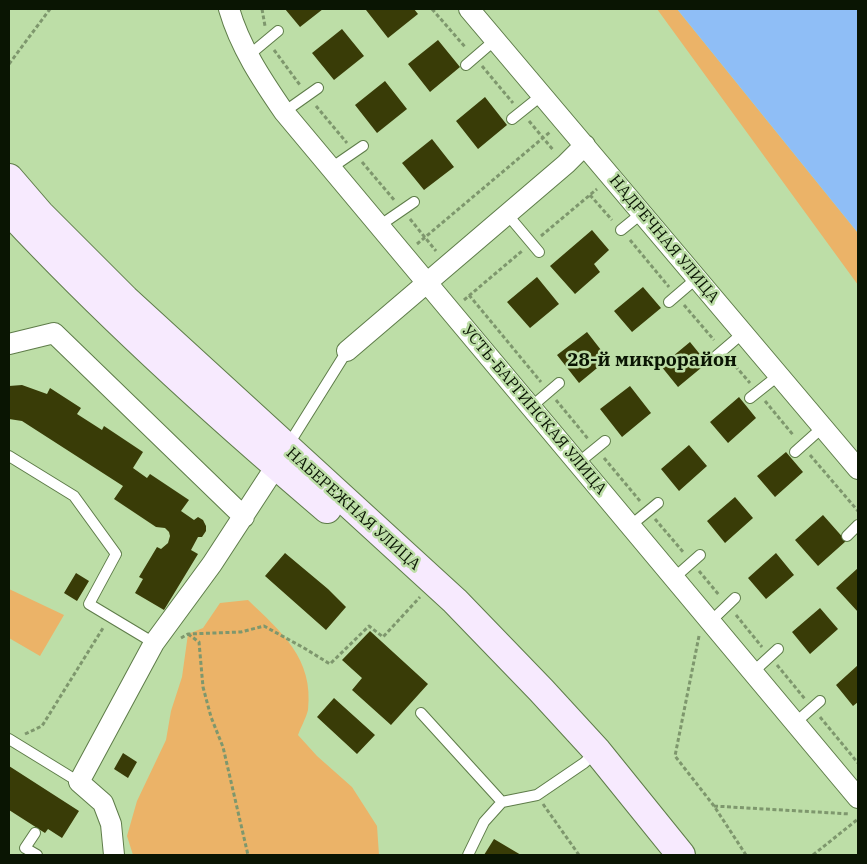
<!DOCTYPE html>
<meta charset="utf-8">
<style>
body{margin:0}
#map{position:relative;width:867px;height:864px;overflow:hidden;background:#bddea7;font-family:"IBM Plex Serif",serif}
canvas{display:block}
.frame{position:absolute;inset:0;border:10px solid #0a1503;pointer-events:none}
</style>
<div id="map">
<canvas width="867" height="864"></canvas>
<div class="frame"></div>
</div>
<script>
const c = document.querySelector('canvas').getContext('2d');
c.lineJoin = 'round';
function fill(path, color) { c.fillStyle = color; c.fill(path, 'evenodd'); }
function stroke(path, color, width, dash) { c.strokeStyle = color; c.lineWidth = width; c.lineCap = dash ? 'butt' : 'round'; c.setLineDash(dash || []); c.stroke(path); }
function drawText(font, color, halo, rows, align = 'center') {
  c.font = font + ' "IBM Plex Serif",serif'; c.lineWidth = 5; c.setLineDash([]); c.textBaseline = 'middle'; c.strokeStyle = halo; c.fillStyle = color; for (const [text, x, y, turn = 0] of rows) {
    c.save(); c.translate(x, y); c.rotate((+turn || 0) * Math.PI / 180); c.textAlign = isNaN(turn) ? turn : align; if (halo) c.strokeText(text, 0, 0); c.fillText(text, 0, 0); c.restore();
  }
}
fill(new Path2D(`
 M657,9H677L858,233V285Z
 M9,589L64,615L40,656L9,638Z
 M248,600C281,632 314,658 308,710C306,718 301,727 298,735L317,756L352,787L377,826L379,855H133L127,836L137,801L166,740L171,711L182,677L188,634L203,628L220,603Z`), '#ebb368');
fill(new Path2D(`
 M677,9H858V233Z`), '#8fbef6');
fill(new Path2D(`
 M285,9H323L300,27Z
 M368,9H414L418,14L388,38L366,10Z
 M342,29L364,56L334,80L312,53Z
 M438,40L460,67L430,92L408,64Z
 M385,81L407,109L377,133L355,105Z
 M485,97L507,125L478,149L456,121Z
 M432,139L454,167L424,190L402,163Z
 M592,230L609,250L594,264L600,272L575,294L550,266Z
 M537,277L559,304L530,328L507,302Z
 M643,287L661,308L632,332L614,311Z
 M587,332L608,359L579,383L557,355Z
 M690,342L707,363L678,387L661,366Z
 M22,385L47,394L50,388L81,408L77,414L102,430L104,426L143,452L133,468L147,478L150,474L189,500L181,511L194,520L198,517L203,520L206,526V531L202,537H198L191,550L198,554L164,610L135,593L143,579L139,577L157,547L161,549L168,543L170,536L169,532L165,528L156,527L114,499L123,486L22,421L9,419V386Z
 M630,386L651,413L622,437L600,409Z
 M739,397L756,418L728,443L710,422Z
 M689,445L707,466L679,491L661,469Z
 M786,452L803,472L775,497L757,476Z
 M735,497L753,518L725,543L707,521Z
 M823,515L846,541L818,566L795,540Z
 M285,553L328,589L346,607L326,630L265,576Z
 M776,553L794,575L766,599L748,578Z
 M858,568V612L836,588Z
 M76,573L89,581L77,601L64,593Z
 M820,608L838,629L810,654L792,632Z
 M370,631L428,684L391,725L352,690L362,678L342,660Z
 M858,665V702L853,706L836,685Z
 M334,698L375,735L357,754L317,717Z
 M123,753L137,762L128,778L114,769Z
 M9,766L79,811L62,838L48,829L45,833L9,810Z
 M494,839L521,855H484Z`), '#393c07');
const service = new Path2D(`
 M248,56L278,31
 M466,65L495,40
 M284,112L318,88
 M512,119L542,95
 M331,168L363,146
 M507,214L539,252
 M379,226L414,202
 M621,230L642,213
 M669,302L697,278
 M715,357L743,333
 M750,398L779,375
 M531,407L559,383
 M287,447L347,351
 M795,452L823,427
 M9,456L74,496L116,554L89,604L154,643
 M578,463L605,441
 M630,526L658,503
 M847,536L858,525
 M674,578L700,555
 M710,622L735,598
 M753,672L778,649
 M421,713L502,802
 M795,723L820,701
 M9,739L79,782
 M35,833L25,848L37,855
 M468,855L484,822L502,802L537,795L584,763L597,751`);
const minor = new Path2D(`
 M229,9C240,47 262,80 284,112L858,798
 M469,9L858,469
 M9,344L54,333L244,517
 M347,351L566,164L585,145
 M114,855L111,824L103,803L79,782L154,643L212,564L276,466`);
const secondary = new Path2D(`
 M9,178L40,214L125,299L455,601L541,690L597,751L681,855
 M9,211C108,317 216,415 327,509`);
stroke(service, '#5e7c49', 12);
stroke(minor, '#5e7c49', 22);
stroke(secondary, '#5e7c49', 30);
stroke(new Path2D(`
 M262,9L265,26
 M432,9L466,48
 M274,50L300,85
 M9,64L50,9
 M482,66L513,103
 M316,106L347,143
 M529,121L554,151
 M362,162L395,201
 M590,195L612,220
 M410,219L436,251
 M541,236L597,189
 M630,240L669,287
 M417,244L550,132
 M469,295L541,382
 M464,300L522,251
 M684,305L714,340
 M731,361L750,383
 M556,400L589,440
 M765,401L794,436
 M810,455L858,511
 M604,458L640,501
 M655,519L684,553
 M699,571L719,595
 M736,615L762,647
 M188,634L199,642L203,687L211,717L223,747L248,855
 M699,636L675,756L714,806L746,855
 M181,638L188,634L241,632L264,626L304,648L330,664L369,626L383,637L420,597
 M777,665L805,699
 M820,717L858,763
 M25,734L42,726L103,628
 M543,804L579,855
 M714,806L850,814
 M813,855L858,819`), '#7e976d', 3, [4, 2.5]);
stroke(service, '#fff', 10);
stroke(minor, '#fff', 20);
stroke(secondary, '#f7eafe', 28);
drawText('16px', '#0a1503', '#bddea7', [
 ["НАДРЕЧНАЯ УЛИЦА",664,239,50],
 ["УСТЬ-БАРГИНСКАЯ УЛИЦА",534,410,50],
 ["НАБЕРЕЖНАЯ УЛИЦА",353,509,42]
]);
drawText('bold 19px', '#0a1503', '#bddea7', [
 ["28-й микрорайон",652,361]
]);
</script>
